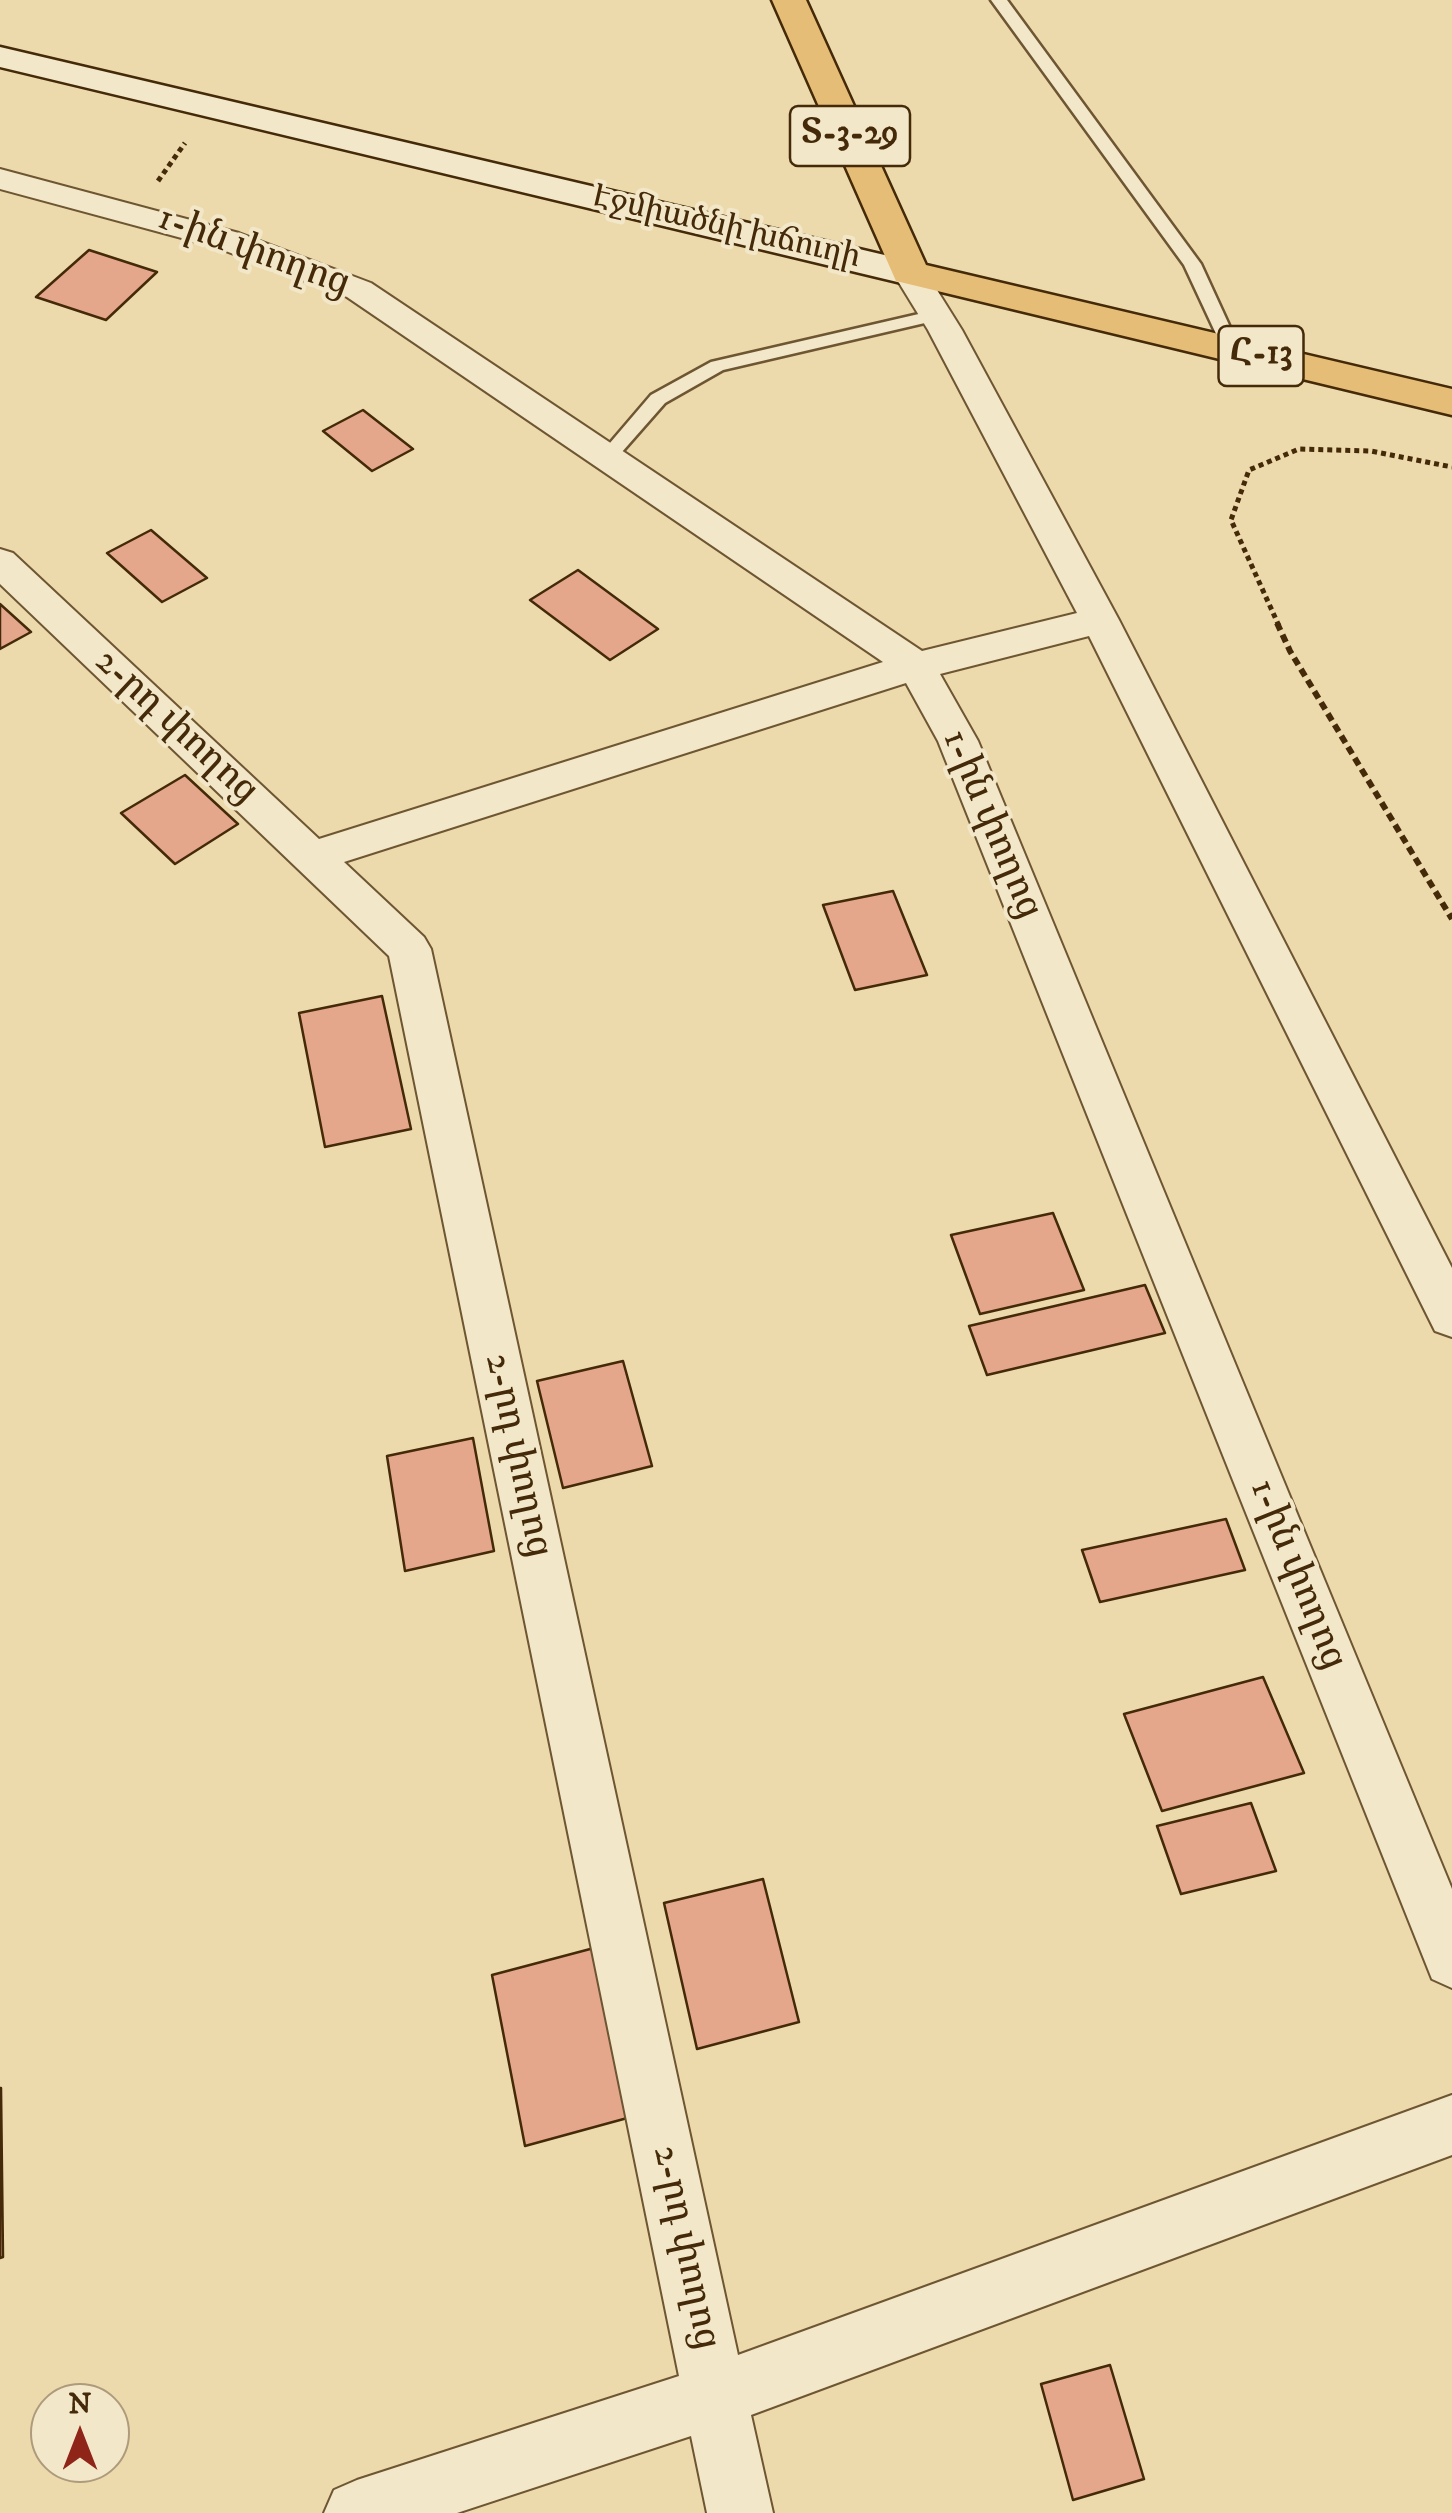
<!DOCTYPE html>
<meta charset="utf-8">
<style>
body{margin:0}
#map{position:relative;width:1452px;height:2513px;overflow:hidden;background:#eddaac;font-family:"IM FELL DW Pica",serif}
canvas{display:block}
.north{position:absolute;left:30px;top:2383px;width:100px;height:100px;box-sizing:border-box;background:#f3e7c9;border:2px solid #ad9b7c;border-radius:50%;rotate:0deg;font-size:28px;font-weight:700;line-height:40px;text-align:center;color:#442a09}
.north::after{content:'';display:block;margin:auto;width:35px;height:45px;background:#8f2418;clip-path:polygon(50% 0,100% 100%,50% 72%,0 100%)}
</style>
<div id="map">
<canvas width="1452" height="2513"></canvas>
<div class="north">N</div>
</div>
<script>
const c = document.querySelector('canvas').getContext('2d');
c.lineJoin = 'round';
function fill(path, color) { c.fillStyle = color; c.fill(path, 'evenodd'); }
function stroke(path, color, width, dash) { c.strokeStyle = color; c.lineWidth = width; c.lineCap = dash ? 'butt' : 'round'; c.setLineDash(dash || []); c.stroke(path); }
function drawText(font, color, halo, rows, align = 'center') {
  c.font = font + ' "IM FELL DW Pica","Noto Serif Armenian",serif'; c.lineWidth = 8; c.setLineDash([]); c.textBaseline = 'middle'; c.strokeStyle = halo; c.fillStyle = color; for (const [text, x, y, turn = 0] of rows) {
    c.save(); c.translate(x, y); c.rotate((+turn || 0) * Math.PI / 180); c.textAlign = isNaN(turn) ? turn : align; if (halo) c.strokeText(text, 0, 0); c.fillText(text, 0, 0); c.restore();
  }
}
const building = new Path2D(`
 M89,250L157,272L106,320L36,297Z
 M363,410L413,449L372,471L323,431Z
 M151,530L207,578L162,602L107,553Z
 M578,570L658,629L610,660L530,600Z
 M0,604L31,632L0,649Z
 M185,775L238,824L175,864L121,813Z
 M893,891L927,975L855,990L823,905Z
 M382,996L411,1129L325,1147L299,1013Z
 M1053,1213L1084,1290L980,1314L951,1235Z
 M1145,1285L1165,1333L987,1375L969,1326Z
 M623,1361L652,1466L563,1488L537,1381Z
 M473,1438L494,1551L405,1571L387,1456Z
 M1226,1519L1245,1570L1100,1602L1082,1550Z
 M1263,1677L1304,1773L1162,1811L1124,1714Z
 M1251,1803L1276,1871L1181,1894L1157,1826Z
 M763,1879L799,2022L697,2049L664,1903Z
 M594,1948L631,2117L525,2146L492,1975Z
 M1,2088L3,2257L0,2258V2088Z
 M1110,2365L1144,2479L1073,2500L1041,2384Z`);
fill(building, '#e5a78c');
stroke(building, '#442a09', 2.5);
const lane = new Path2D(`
 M991,0H1007L1201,264L1240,349L1237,353H1225L1184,265Z
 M936,310L942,311V319L723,370L665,403L614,461L607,463L598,457L651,395L711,362Z`);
const street = new Path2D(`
 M0,169L239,233L371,283L922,651L1077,613L928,330L893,273L898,266H922L962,330L1119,620L1452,1268V1337L1435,1331L1089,636L940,674L978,741L1452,1889V1988L1432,1979L938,741L906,683L344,862L424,937L431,949L738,2355L1452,2095V2155L751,2415L773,2513H707L691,2436L457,2513H324L334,2490L357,2480L679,2376L389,956L0,584V549L13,553L319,839L883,662L347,297L215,247L0,189Z`);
const secondary = new Path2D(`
 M0,47L910,261L924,265L929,273L924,281L910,285L0,67Z`);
const primary = new Path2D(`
 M772,0H806L926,265L1452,389V415L896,281Z`);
stroke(lane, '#6e5632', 5);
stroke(street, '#6e5632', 4);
stroke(secondary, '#442a09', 5);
stroke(primary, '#442a09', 5);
stroke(new Path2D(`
 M158,181L185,143
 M1279,626L1231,520L1249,470L1299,449L1371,451L1452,467`), '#442a09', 5, [5, 4]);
stroke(new Path2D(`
 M1277,623L1290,651L1452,919`), '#442a09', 6, [8, 5]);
fill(lane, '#f3e7c9');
fill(street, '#f3e7c9');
fill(secondary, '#f3e7c9');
fill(primary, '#e6bd76');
drawText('32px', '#442a09', '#f3e7c9', [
 ["Էջմիածնի խճուղի",726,229,13]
]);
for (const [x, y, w] of [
 [850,136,120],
 [1261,356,85]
]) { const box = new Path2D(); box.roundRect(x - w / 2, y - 30, w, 60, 8); c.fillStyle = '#f3e7c9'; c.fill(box); stroke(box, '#442a09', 2.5); }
drawText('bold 35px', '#442a09', null, [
 ["Տ-3-29",850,136],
 ["Հ-13",1261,356]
]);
drawText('38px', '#442a09', '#f3e7c9', [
 ["1-ին փողոց",253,253,20],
 ["2-րդ փողոց",175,728,43],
 ["1-ին փողոց",990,825,67],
 ["2-րդ փողոց",516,1456,78],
 ["1-ին փողոց",1296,1575,68],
 ["2-րդ փողոց",684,2248,78]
]);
</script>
